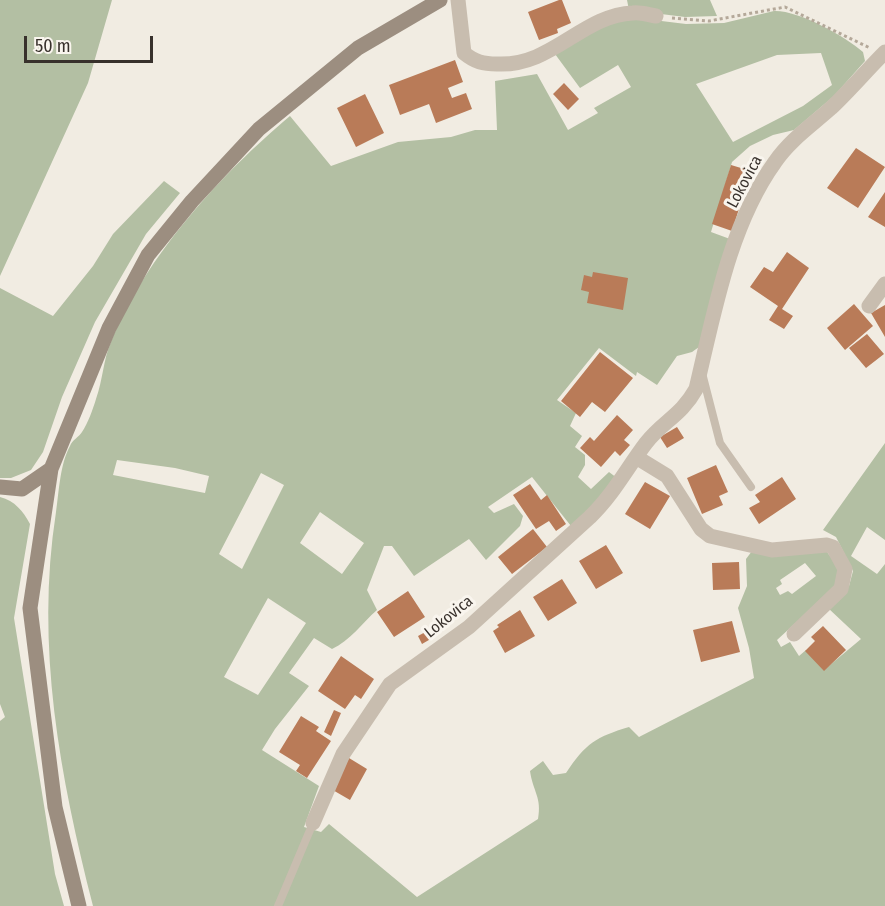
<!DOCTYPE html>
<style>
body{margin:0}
#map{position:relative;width:885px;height:906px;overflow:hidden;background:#f1ece2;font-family:"Fira Sans Condensed",sans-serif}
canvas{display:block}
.scale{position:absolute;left:24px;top:36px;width:129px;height:27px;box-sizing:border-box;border:3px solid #38312c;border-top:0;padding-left:8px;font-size:18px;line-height:21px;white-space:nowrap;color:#38312c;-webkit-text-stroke:4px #f9f5ee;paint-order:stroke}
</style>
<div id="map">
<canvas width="885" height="906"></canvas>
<div class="scale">50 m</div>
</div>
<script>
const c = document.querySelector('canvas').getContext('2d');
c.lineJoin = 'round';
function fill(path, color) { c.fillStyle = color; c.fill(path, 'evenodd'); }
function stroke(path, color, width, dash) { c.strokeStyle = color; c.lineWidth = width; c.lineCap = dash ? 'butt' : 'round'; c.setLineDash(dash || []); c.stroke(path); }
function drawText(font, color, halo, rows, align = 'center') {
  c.font = font + ' "Fira Sans Condensed",sans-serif'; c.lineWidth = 6; c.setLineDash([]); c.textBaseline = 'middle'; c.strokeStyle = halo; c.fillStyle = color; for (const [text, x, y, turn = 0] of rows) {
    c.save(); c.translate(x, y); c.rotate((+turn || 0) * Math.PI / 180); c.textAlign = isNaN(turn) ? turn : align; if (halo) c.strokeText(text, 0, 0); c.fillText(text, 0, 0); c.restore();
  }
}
fill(new Path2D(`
 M0,0H112L88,83L0,276Z
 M627,0H710L717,16L685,17L629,10Z
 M774,11C798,10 845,36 863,52L865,61L834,96L794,130L773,135L750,146L732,162L711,232L730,239L699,347L692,352L677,356L657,385L637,372L636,376L599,348L557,400L576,413L570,426L582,436L575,447L585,455V465L578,477L591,489L609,472L617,478L595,506L571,526L532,477L488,507L494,513L514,504L523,516L520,526L486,560L469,539L414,576L392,546H384L367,590L377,610C362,623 350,641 332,649L314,638L289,673L309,686L275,729L262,750L319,786L304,827L321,832L329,824L417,897L538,819C542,797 533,792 530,771L543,761L553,775L566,773C586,743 596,737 629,727L639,737L754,678L749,648L738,608L747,586L746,559L752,551L827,552L840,569L837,585L777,640L781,647L790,642L799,656L806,650L824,670L861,639L828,608L849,586L853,571L836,537L823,530L885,443V540L867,527L851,556L877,574L885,564V906H93C60,776 35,647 56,512C59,492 60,464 70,446C72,440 79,437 82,432C88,423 93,409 96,399C103,380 103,360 111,342C145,257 221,174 290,116L331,166L398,142L451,137L475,130H497L495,81L537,74L568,130L598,113L594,108L631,87L618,65L580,88L555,54L611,21L645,19L686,24L724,23ZM821,53L832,85L803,106L733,142L696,84L777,55ZM117,460L175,468L209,476L205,493L113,475ZM261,473L284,485L242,569L219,554ZM320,512L364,543L342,574L300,543ZM805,563L816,576L792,594L788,591L780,595L776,588L782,584L780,580ZM268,598L306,623L258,695L224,677Z
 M164,181L180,193L146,234L95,322L62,397L43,452L31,470L11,478H0V288L53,316L93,266L113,234Z
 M0,497C15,501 23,511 30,524L14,618L55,874L64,906H0V721L5,717L0,704Z`), '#b3bfa3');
fill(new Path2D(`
 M559,0H562L571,23L557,29L558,33L539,40L528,12Z
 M455,60L463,82L448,88L452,98L466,93L472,109L436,123L429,104L400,115L389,85Z
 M564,83L579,99L568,110L553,94Z
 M365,94L384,133L356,147L337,108Z
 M856,148L885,167L858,208L827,188Z
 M731,165L751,171L732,231L712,224Z
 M885,192V227L868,217Z
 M787,252L809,268L782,309L793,316L784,329L769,320L778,306L750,287L764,267L773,272Z
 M593,272L628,278L623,310L587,303L589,292L581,290L584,275L592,277Z
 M854,304L873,326L845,350L827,328Z
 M885,305V337L871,313Z
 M867,334L884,354L866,368L849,348Z
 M600,352L633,378L605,412L592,402L580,417L561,401Z
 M617,415L633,430L624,440L630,445L620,456L615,451L601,467L580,448L590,437L594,441Z
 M677,427L684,438L667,448L660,437Z
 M716,465L728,492L719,496L723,505L702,514L687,478Z
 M782,477L796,499L759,524L749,508L760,502L755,495Z
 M645,482L670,496L650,529L625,514Z
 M530,484L541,500L547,495L566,524L556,531L549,521L536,529L513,495Z
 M533,529L547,547L512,574L498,557Z
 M606,545L623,573L596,589L579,561Z
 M739,562L740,589L713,590L712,563Z
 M562,579L577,603L548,621L533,597Z
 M408,591L425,617L394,637L377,612Z
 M520,610L535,636L505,653L493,631L499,627L497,625Z
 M732,621L740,652L701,662L693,630Z
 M823,626L846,650L824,671L805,651L815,641L811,637Z
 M429,630L434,637L422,644L418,636Z
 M341,656L374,679L361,699L355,695L345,709L318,691Z
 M334,710L341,713L331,736L324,732Z
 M301,716L319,727L316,731L331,741L307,778L296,771L300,765L279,752Z
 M349,758L367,769L350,800L331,789Z`), '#b97b58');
stroke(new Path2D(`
 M672,18L709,21L785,7L870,48`), '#b4a899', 3, [3, 3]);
stroke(new Path2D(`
 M702,373L720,443L751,487
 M278,906L313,823`), '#c8bdaf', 8);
stroke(new Path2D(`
 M458,0L464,53C475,62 483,64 497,64C552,67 582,15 633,13C640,12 649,15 656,16
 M869,306L885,284
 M636,457L667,476L701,529L710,536L772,550L827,545L833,547L845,569L841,589L794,634
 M313,823L343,754L390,684L469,627L590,517C613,495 627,468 646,443C663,421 681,416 696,389C714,314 729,226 775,162C790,140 812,125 831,108C850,90 867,70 885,52`), '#c8bdaf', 15);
stroke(new Path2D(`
 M0,487L22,489L51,469
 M79,906L55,807L30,608L51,469L109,328L148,255L192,201L259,129L358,48L440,0`), '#9c8e80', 15);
drawText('16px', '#38312c', '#f9f5ee', [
 ["Lokovica",745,182,-62],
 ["Lokovica",449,617,-39]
]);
</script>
